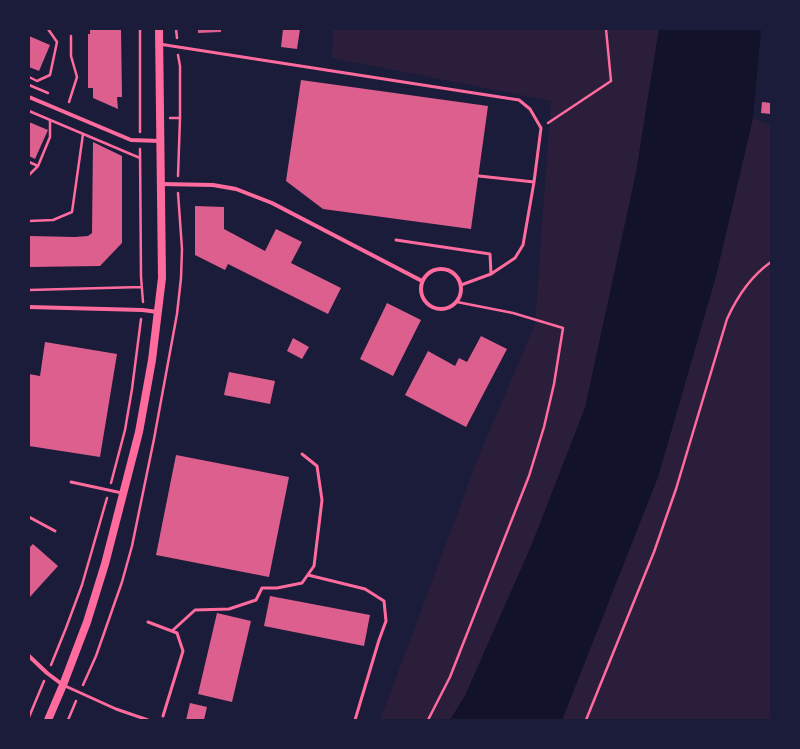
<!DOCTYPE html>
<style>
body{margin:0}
#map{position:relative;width:800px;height:749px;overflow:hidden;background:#1b1b3a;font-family:Signika,sans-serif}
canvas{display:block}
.frame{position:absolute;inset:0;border:30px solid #1b1b3a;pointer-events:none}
</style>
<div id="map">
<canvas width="800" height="749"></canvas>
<div class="frame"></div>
</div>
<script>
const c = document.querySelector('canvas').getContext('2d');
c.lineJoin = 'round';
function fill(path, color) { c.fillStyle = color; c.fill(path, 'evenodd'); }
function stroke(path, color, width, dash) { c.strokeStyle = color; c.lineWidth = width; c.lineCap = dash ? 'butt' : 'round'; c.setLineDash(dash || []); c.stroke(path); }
fill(new Path2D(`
 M333,29H659L636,173L585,408L532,544L465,696L450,720H380L478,458L535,324L551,101L332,58Z
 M753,118L771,125V720H562L658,477L716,276Z`), '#2a1e3b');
fill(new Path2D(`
 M659,29H761L753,118L716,276L658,477L562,720H450L465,696L532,544L585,408L636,173Z`), '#12122b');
fill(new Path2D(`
 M90,29H121L122,97H117L118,109L93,98V88H88V34H90Z
 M198,29H221V32L198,33Z
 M283,29H300L297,49L281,47Z
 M29,36L50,45L39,71L29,67Z
 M301,80L488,106L471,229L323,209L286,181Z
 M762,102L771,103V114L761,113Z
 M29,122L48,130L35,159L29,156Z
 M93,142L122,156V243L100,266L29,267L30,236L75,237L88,236L92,233Z
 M195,206L224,207V229L265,251L276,229L302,242L291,263L341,288L328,314L228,264L225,270L195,255Z
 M387,303L421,320L393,376L360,359Z
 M481,336L507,349L466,427L405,395L428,351L455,366L459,358L467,362Z
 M293,338L309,347L302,359L287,351Z
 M45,342L117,354L100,457L29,446V374L40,376Z
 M229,372L275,381L270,404L224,395Z
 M176,455L289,477L269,577L156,555Z
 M33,544L58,566L29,598V548Z
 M270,596L370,615L364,646L264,626Z
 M217,613L251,621L232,702L198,694Z
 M190,703L207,707L204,720H186Z`), '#dd5f8e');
stroke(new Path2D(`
 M176,29L177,38
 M29,77L37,81L50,75L57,42L48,29
 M29,85L48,93
 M69,102L77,77L71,56V36
 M29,111L140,158
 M170,118H180
 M548,123L611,81L606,29
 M140,132V29
 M140,149L141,277L143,302
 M29,162L38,166L50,137V120
 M29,175L38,166
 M178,176L180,118V66L178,55
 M29,221L53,220L72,212L83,134
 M29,290L141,287
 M111,483L125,430L132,389L141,319
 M51,665L66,628L82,585L107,498
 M83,685L96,656L122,582L132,546L154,439L177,314L181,278L182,249L178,193
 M29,717L44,681
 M68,720L76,701
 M428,720L450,677L529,476L544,427L554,384L563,328L513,313L457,302
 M586,720L654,552L676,489L727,319C737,297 751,276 771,262`), '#ff6b9d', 2.5);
stroke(new Path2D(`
 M159,44L519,100L530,109L541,128L534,182L523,245L515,258L491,274L461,285
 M479,176L534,182
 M396,240L490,254L491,274
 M71,482L122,493
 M29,517L55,531
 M308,575L365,589L384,601L386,621L379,640L355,720
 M148,622L177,633L183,651L163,716
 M172,631L195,610L229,609L256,600L262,588H277L302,583L314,566L322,500L317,466L302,454
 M63,685L116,709L148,720`), '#ff6b9d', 3);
stroke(new Path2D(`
 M29,97L131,140L160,141
 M161,184L213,185L236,189L272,203L422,281
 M421 289a20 20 0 1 1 40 0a20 20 0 1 1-40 0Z
 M29,307L142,310L158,312
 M29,656L47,673L63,685`), '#ff6b9d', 4);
stroke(new Path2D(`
 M48,720L63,685L87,622L105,564L139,432L152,360L162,278L159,29`), '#ff6b9d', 8);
</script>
